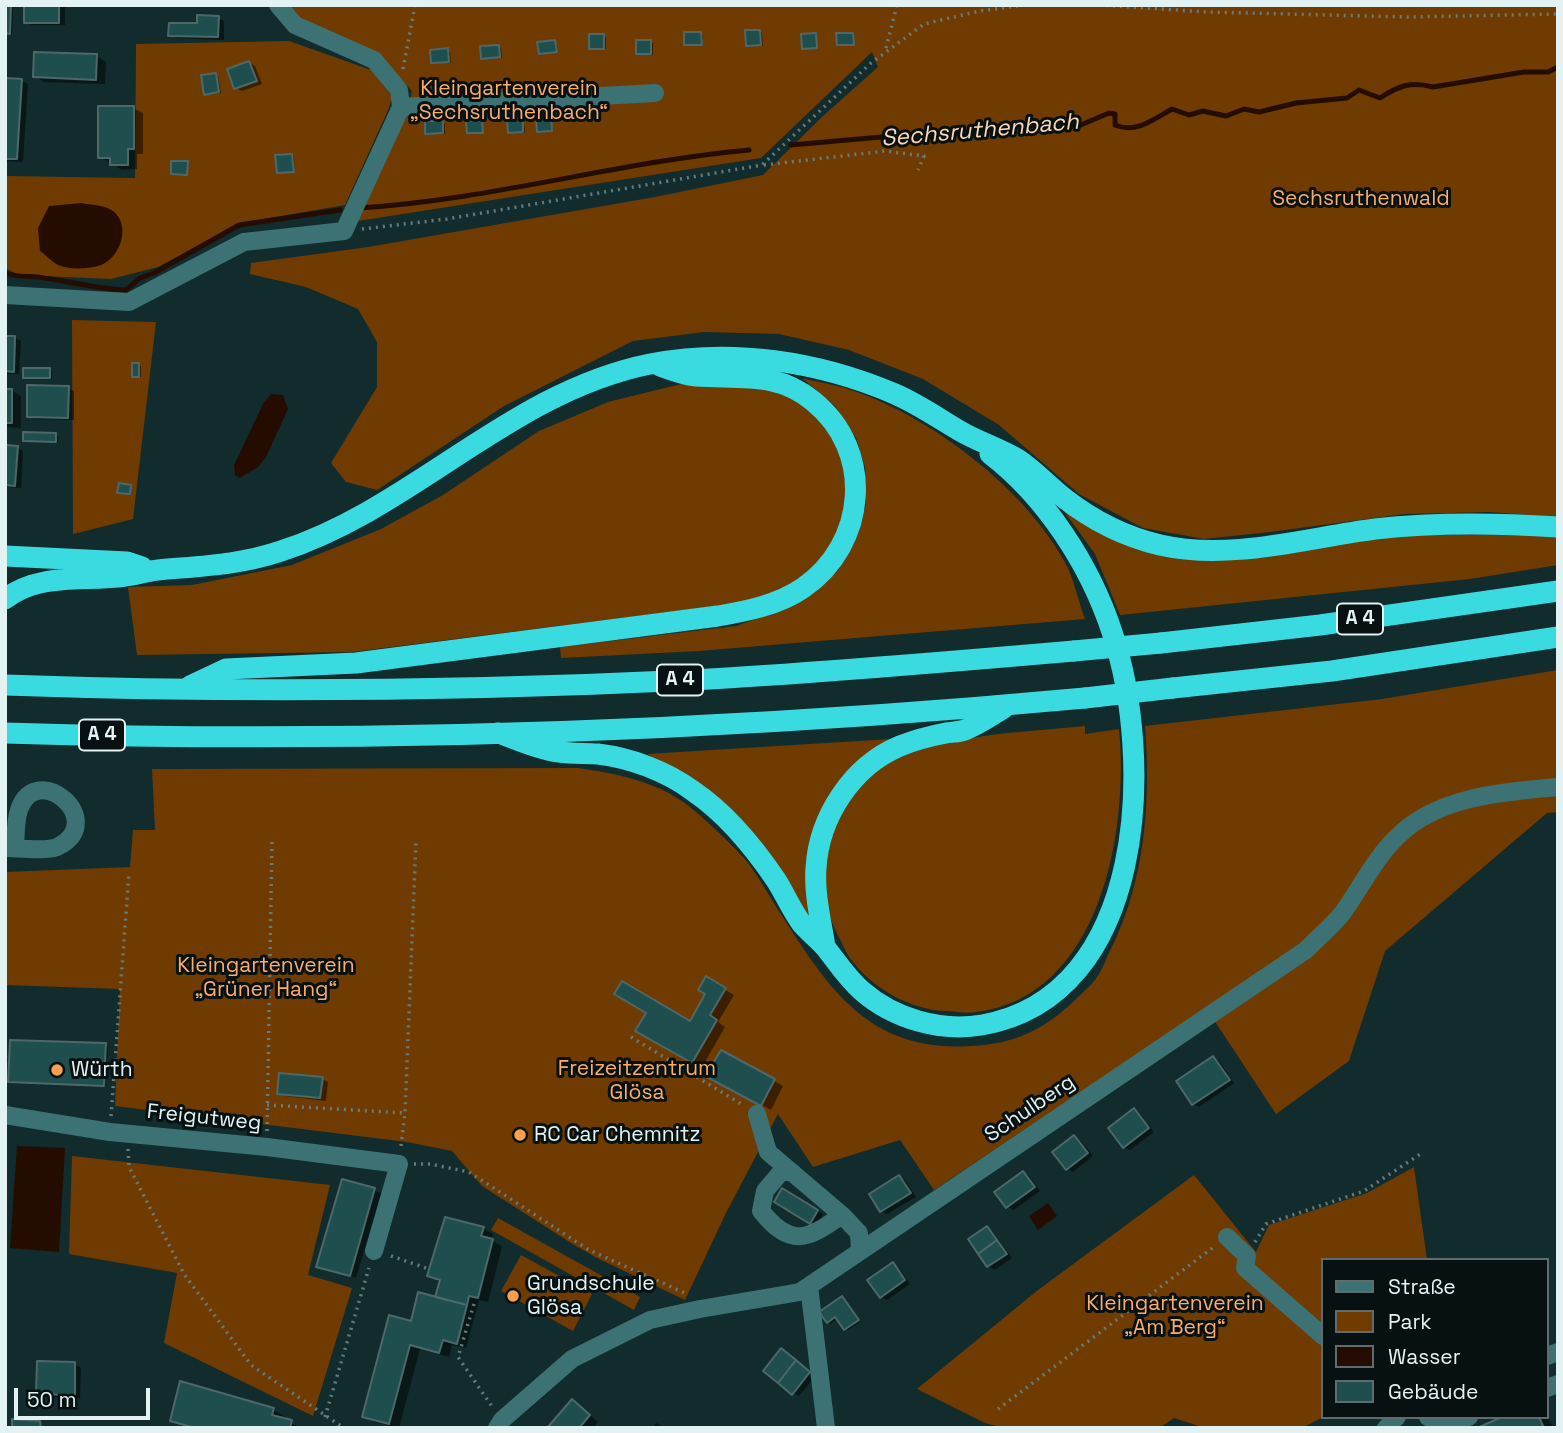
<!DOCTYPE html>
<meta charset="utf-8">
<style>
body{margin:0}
#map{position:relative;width:1563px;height:1433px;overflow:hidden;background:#122b2c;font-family:"Space Grotesk",sans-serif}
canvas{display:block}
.frame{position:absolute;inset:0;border:7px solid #e3f2f2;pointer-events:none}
.legend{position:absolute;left:1321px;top:1258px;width:228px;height:161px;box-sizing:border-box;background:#071112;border:2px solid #5f6b6c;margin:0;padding:9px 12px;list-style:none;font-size:21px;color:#e3f2f2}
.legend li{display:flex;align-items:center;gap:14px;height:35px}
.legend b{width:35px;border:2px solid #5f6b6c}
.scale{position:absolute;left:14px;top:1388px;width:136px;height:32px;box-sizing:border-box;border:4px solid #e3f2f2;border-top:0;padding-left:9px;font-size:21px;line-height:24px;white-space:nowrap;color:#e3f2f2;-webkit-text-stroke:5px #071112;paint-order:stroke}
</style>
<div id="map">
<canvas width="1563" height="1433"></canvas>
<div class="frame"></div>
<ul class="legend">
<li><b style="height:9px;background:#3c7273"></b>Straße</li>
<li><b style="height:19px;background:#703b00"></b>Park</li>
<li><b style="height:19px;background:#240d00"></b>Wasser</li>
<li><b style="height:19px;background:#1f4e4f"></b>Gebäude</li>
</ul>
<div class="scale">50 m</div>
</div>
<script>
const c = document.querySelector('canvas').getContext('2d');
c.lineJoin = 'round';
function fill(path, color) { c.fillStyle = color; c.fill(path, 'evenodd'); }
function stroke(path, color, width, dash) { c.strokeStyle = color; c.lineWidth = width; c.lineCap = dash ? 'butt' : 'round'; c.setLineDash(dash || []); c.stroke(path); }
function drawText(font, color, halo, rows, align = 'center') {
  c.font = font + ' "Space Grotesk",sans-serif'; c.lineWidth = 6; c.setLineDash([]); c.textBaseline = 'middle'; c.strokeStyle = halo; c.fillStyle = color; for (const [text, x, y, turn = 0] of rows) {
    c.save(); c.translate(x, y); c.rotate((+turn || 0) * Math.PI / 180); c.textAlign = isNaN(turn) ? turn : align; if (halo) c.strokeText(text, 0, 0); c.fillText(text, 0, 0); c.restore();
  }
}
fill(new Path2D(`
 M283,5H1558V517L1489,512L1405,514L1270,532L1204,539L1143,528L1079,494L999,425L923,379L849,350L779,334L704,332L633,341L504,406L377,490L346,482L331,463L377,387V342L358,309L306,287L250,274L251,263L368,247L655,197L763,175L823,116L878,67L872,52L761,158L358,221L405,118L412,91L380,57L297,17Z
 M289,41L371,70L392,96L389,108L345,205L240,223L158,267L111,279L19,275L5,268V176L135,178L136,44Z
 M72,320L156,322L133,519L73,534Z
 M802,378C817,382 833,384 848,389C930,415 1029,491 1068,568C1075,584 1079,603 1085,619L699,651L561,658L560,647L736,626L778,611L812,594L838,570L856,539L866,505L865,467L856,438L835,406Z
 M681,384C716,384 753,381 786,396C851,427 862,505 822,560C809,579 770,594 748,602L352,652L137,655L128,587L192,585L292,565L381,529L443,495L539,431L608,402Z
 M1058,503L1153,552L1411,535L1539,534L1558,536V565L1470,579L1120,615L1095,554Z
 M1558,670V812L1547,813L1385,951L1349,1061L1276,1114L1206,1008L934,1190L900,1140L813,1167L778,1114L726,1213L685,1300L597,1258L571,1243L482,1186L452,1151L407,1142L115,1106L120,989L5,985V872L130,867L133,830H155L152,769L578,768C620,774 663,783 695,811C712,826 730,843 745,859C757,874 767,892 777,908C827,986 867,1053 971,1046C1014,1044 1044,1030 1075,1000C1082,993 1091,986 1097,977C1103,969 1106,958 1111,949C1145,879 1151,803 1145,726L1382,699Z
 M1085,726V734L1119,729C1129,830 1101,997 976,1012C966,1014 954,1011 944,1011C910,1009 874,989 853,962C847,956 844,947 840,939C824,912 819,872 829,842C840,812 858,778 888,763C948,733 1019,733 1085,726Z
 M891,739L839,782L809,920L679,772L647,754Z
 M72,1156L330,1185L308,1275L352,1288L313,1416L164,1343L177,1273L69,1254Z
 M1414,1167L1427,1260H1323V1417L1302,1428H1205L1174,1418L1159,1428H1004L985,1423L917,1389L1038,1290L1194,1175L1256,1252L1269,1225L1367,1193Z
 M498,1218L640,1297L634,1310L491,1230Z
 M521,1255L592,1294L573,1331L501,1291Z`), '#703b00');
fill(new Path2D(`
 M81,203C91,205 105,205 113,211C131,225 121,257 101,265C89,269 69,270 58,265C52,262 46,255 40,251L38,228L49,206Z
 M271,394L283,395L288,409L266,457L258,467L240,478L235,475L234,465L264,402Z
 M17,1146L65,1148L59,1252L10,1248Z
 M1048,1203L1057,1216L1038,1230L1029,1216Z`), '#240d00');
fill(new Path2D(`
 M5,5H13L12,34H5Z
 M26,5H65V25H32L26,22Z
 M94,5H144V7H96Z
 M218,18L224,21V40L176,38L170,35Z
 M760,31L762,33L763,46L748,45Z
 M701,34L703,35V46L685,44Z
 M603,36L606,37V49L591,48Z
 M555,42L557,44L558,53H540Z
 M650,42L653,43V55L638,53Z
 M499,46L501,48L502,58H483Z
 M448,50L450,52L451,63L433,62Z
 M96,56L106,62L105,84L44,82L35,76Z
 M249,62L255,66L262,84L242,91L236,88Z
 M216,74L218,76L221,93L208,95L206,94Z
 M5,80L22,81L28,84L23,162L5,161Z
 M133,108L143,113V154H137V169L122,170L100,157Z
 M522,119L524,121L525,133L510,132Z
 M442,123L445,124V134L427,133Z
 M292,155L294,157L295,172H279Z
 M5,337L15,338L21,341L19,374H5Z
 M139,365L141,366V377H136L134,376Z
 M50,370L52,371V379L25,377Z
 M68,388L74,391V420L34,419L28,416Z
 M5,390H11L21,396V428L5,427Z
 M56,435L58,436V443L25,440Z
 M5,446L17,447L23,451L21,488L5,487Z
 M707,979L734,995L718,1022L725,1027L702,1067L638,1030L690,1023L708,994Z
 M105,1045L108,1047L106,1086L12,1082Z
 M721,1052L783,1086L771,1110L708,1076Z
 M1213,1058L1219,1061L1234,1083L1199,1107L1193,1104Z
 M322,1079L328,1082L326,1101L285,1096L279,1093Z
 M1134,1110L1140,1114L1154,1132L1130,1150L1124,1147Z
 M1075,1137L1081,1141L1093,1156L1073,1172L1067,1168Z
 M1023,1173L1029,1176L1040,1191L1014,1210L1008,1207Z
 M899,1177L905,1180L916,1197L887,1214L881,1211Z
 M343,1181L381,1193L356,1278L318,1266Z
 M783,1190L823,1214L817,1226L776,1201Z
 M483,1228L493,1234L491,1240L502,1246L488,1302L479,1300L466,1348L452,1345L449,1357L420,1349L399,1428L374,1422L364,1417L412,1323L437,1299L441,1282L429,1276Z
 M987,1228L993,1232L1012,1258L995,1270L989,1266L970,1240Z
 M893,1264L899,1268L910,1284L887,1300L881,1297Z
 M844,1299L860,1322L848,1330L838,1318L830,1324L828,1322Z
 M788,1354L815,1377L799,1396L793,1393Z
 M75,1364L81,1368L80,1398L43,1397L37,1393Z
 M573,1401L598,1422L593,1428H549Z
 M273,1410L286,1417L285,1420L301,1428H186L172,1420Z
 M1547,1415L1553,1428H1482L1506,1417H1547Z
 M656,1423L662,1426L664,1428H652Z`), '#0007');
stroke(new Path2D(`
 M791,145L904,135L932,137L1010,126L1043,125L1051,120L1076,127L1109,113L1115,114V125C1136,134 1154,119 1172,109L1189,115L1203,111L1226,116L1244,109L1259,112L1296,103L1347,98L1359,90L1380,98C1398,86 1411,81 1433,87L1524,72H1548L1558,67
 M358,208C490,200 618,162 749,150
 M5,273C16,277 26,276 38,277C68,281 95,289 126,290L140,278L154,273L239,225L340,210`), '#240d00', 5);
const building = new Path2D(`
 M5,5H11L10,34L5,33Z
 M24,5H59V23H24Z
 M197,15L219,16L218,37L168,36L169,23H197Z
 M745,30H760L761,45L746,46Z
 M684,32H701L702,45H684Z
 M816,33L817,48L802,49L801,34Z
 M836,33H853L854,45H837Z
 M589,34H604V49H589Z
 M555,40L557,52L539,54L537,42Z
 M636,40H651V54H636Z
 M499,45L500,57L481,59L480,46Z
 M448,48L449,62L431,63L430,50Z
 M34,52L97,54L96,80L33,77Z
 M249,61L257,81L234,89L227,69Z
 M216,73L219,92L204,95L201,75Z
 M5,78L22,79L17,159H5Z
 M98,106H134V149H128V165H110V158H98Z
 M551,115L552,131L537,132L536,117Z
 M523,118V132L508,133L507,119Z
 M482,120L483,133H467L466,121Z
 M425,121H443V133L425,134Z
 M292,154L294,172L277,173L275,155Z
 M171,161H188L187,175L171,174Z
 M5,336H15L14,372L5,371Z
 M132,363H139V377H132Z
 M23,368H50V378H23Z
 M27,385L69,386L68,418L27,417Z
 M5,389H12V423H5Z
 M23,432L56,433V442L23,441Z
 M5,445L18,446L15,486L5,485Z
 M119,483L131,485L130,494L117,493Z
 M706,976L726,988L710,1015L717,1020L692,1063L635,1031L646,1013L614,994L622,981L690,1021L705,994L698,990Z
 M10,1040L106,1043L104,1086L8,1082Z
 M721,1050L775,1079L761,1106L705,1076Z
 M1213,1056L1230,1080L1192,1105L1176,1081Z
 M279,1073L323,1077L320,1098L277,1094Z
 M1134,1108L1149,1128L1123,1148L1108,1128Z
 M1074,1135L1088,1153L1066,1170L1052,1152Z
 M1023,1171L1035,1187L1006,1208L994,1192Z
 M899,1175L911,1193L880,1212L869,1194Z
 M342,1179L375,1188L350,1276L316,1267Z
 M782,1188L818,1210L810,1224L774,1202Z
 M445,1217L484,1227L481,1236L493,1239L478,1298L469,1296L467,1305L435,1297L440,1280L427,1276Z
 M987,1226L997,1240L978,1254L968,1239Z
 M997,1240L1007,1254L987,1267L978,1254Z
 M893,1262L905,1280L880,1298L867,1280Z
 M418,1292L467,1305L457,1344L443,1340L439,1353L410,1345L389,1424L362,1417L389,1315L411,1321Z
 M842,1296L859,1320L844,1330L835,1317L827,1323L819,1312Z
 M781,1348L796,1360L778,1383L763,1371Z
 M796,1360L810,1372L792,1395L778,1383Z
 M37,1361L75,1362V1395L36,1394Z
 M180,1381L274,1408L272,1415L292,1420L290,1428H195L170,1421Z
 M572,1399L590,1415L579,1428H547Z
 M1502,1417H1539L1544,1428H1477Z
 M12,1419L40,1421L41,1428H12Z`);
fill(building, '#1f4e4f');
stroke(building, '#4e6869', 2);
stroke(new Path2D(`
 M1099,5L1207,12L1409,17L1558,14
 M886,48L897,5
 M403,69L415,5
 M764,165L885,151L924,156L918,170
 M362,229L447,219L762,165L871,63L924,24L980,11L1025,5
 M631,1037L743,1105
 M5,1058L9,1059
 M267,1105L405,1113
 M111,1116L129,873
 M267,1131L272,840
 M401,1146L405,1113L416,841
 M128,1149L129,1167L184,1274L251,1365L344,1428
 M414,1164H430L469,1172L589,1250L687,1294
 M1255,1242L1266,1224L1364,1191L1422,1153
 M391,1256L429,1269
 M474,1304L458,1357L493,1408
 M998,1409L1215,1246
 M325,1417L369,1268`), '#677b7c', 3.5, [2, 5]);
stroke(new Path2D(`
 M401,107L655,93
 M5,295L129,302L244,242L344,231L401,107L399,90L374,60L295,25L278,5
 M5,848C17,848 50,852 59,846C108,820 36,759 19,810C15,822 16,836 15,848
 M757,1114L768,1152L842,1215L859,1233L860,1251
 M5,1115L110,1132L267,1147L399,1164L374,1251
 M792,1172H781L765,1191L761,1211C791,1248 807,1240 842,1215
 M1227,1237L1247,1256L1245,1268L1323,1336
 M809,1286L826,1428
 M1547,1356L1558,1352
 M1547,1388L1558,1384
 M1428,1417C1443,1425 1454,1423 1469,1417
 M497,1428L502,1420L572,1359L650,1320L700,1309L800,1292L1306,950C1318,937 1334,925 1344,911C1361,887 1375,858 1397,837C1437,796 1504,792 1558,787
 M1386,1428L1397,1417`), '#3c7273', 18);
stroke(new Path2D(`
 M5,556L127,562L142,567
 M5,599C40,572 84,582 125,576C136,575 147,571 158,570C200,566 240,565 281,551C414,508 510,392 650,364C732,348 818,361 895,394C918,404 938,418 960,431C979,442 1001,449 1019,460C1035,471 1049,486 1064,498C1092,520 1126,537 1160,545C1231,561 1305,538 1375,529C1436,522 1497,523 1558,527
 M1161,643L1320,625L1558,591
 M5,685C234,693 464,691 693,680C820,673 947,662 1074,651
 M190,686L226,669L356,663L718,616C747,611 778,605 803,588C867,544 875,451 813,401C777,371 739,379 696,376C684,375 672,370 660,366
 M1173,688L1332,671L1558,637
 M5,733C364,744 728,731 1085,698
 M498,733C517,739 539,750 559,752C572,754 585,753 598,754C631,758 666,771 693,791C727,814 753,846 776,880C785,894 792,911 802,924C809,932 818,939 825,947C837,962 847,978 862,991C894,1019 941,1032 982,1025C1148,996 1154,757 1112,632C1090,565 1046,497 990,454
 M825,947C821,921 814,894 816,868C819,817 852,766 900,746C915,740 930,736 946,733C953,732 961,732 967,729C980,724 992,715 1004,708`), '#3adbe0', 21);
stroke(new Path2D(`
 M1074,651L1161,643
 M1085,698L1173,688`), '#3adbe0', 21);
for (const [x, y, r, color] of [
 [57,1070,7,"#fa9f4e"],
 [520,1135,7,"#fa9f4e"],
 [513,1296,7,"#fa9f4e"]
]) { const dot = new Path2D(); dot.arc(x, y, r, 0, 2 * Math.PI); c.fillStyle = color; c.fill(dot); stroke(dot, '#071112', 2.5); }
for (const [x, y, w] of [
 [1360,619,46],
 [680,680,46],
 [102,735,46]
]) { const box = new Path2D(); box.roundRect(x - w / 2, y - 15.5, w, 31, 5); c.fillStyle = '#071112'; c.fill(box); stroke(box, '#e3f2f2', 2); }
drawText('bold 19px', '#e3f2f2', null, [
 ["A 4",1360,619],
 ["A 4",680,680],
 ["A 4",102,735]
]);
drawText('21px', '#fcac69', '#071112', [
 ["Kleingartenverein",509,89],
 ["„Sechsruthenbach“",509,113],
 ["Sechsruthenwald",1361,199],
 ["Kleingartenverein",266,966],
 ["„Grüner Hang“",266,990],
 ["Freizeitzentrum",637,1069],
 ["Glösa",637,1093],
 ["Kleingartenverein",1175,1304],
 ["„Am Berg“",1175,1328]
]);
drawText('21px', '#e3f2f2', '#071112', [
 ["Würth",71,1070],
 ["RC Car Chemnitz",534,1135],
 ["Grundschule",527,1284],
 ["Glösa",527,1308]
], 'left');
drawText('21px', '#e3f2f2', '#071112', [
 ["Schulberg",1030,1109,-34],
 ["Freigutweg",204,1118,6]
]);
drawText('italic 23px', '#fed5b5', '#071112', [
 ["Sechsruthenbach",980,131,-5]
]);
</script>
